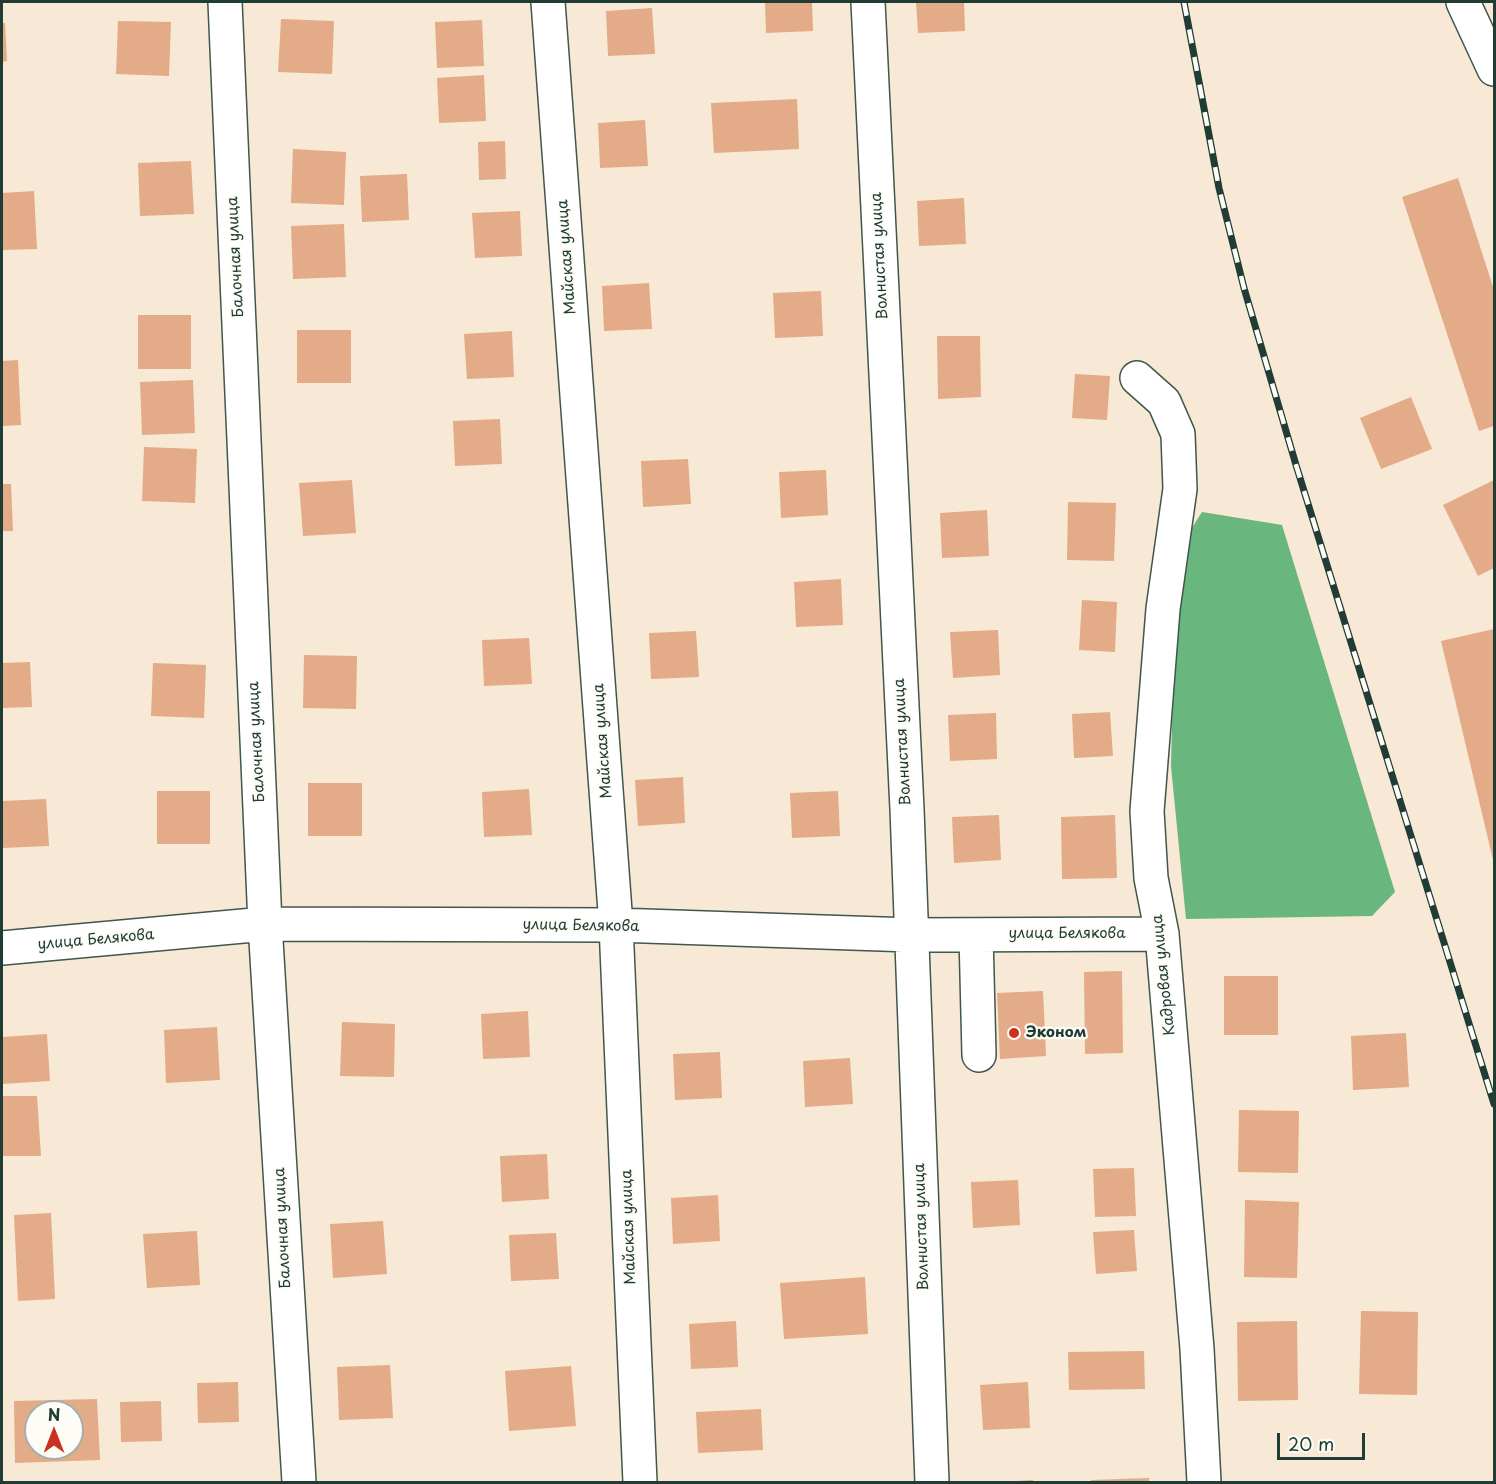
<!DOCTYPE html>
<meta charset="utf-8">
<style>
body{margin:0}
#map{position:relative;width:1496px;height:1484px;overflow:hidden;background:#f7e9d5;font-family:"Playpen Sans",sans-serif}
canvas{display:block}
.frame{position:absolute;inset:0;border:3px solid #1f3d34;pointer-events:none}
.north{position:absolute;left:24px;top:1400px;width:60px;height:60px;box-sizing:border-box;background:#fdfcf7;border:2px solid #a4b0a9;border-radius:50%;rotate:0deg;font-size:16px;font-weight:700;line-height:24px;text-align:center;color:#1f3d34}
.north::after{content:'';display:block;margin:auto;width:21px;height:27px;background:#c8321e;clip-path:polygon(50% 0,100% 100%,50% 72%,0 100%)}
.scale{position:absolute;left:1277px;top:1433px;width:88px;height:27px;box-sizing:border-box;border:3px solid #1f3d34;border-top:0;padding-left:8px;font-size:18px;line-height:21px;white-space:nowrap;color:#1f3d34;-webkit-text-stroke:4px #fdfcf7;paint-order:stroke}
</style>
<div id="map">
<canvas width="1496" height="1484"></canvas>
<div class="frame"></div>
<div class="north">N</div>
<div class="scale">20 m</div>
</div>
<script>
const c = document.querySelector('canvas').getContext('2d');
c.lineJoin = 'round';
function fill(path, color) { c.fillStyle = color; c.fill(path, 'evenodd'); }
function stroke(path, color, width, dash) { c.strokeStyle = color; c.lineWidth = width; c.lineCap = dash ? 'butt' : 'round'; c.setLineDash(dash || []); c.stroke(path); }
function drawText(font, color, halo, rows, align = 'center') {
  c.font = font + ' "Playpen Sans",sans-serif'; c.lineWidth = 4.5; c.setLineDash([]); c.textBaseline = 'middle'; c.strokeStyle = halo; c.fillStyle = color; for (const [text, x, y, turn = 0] of rows) {
    c.save(); c.translate(x, y); c.rotate((+turn || 0) * Math.PI / 180); c.textAlign = isNaN(turn) ? turn : align; if (halo) c.strokeText(text, 0, 0); c.fillText(text, 0, 0); c.restore();
  }
}
fill(new Path2D(`
 M1202,512L1282,525L1395,892L1372,916L1186,919L1171,766L1176,553Z`), '#69b67f');
fill(new Path2D(`
 M765,2H812L813,31L766,33Z
 M916,2H964L965,31L918,33Z
 M652,8L655,54L608,56L606,11Z
 M281,19L334,21L332,74L278,72Z
 M482,20L484,66L437,68L435,22Z
 M118,21L171,22L169,76L116,74Z
 M2,23H5L7,61L2,62Z
 M484,75L486,121L439,123L437,78Z
 M797,99L799,149L714,153L711,103Z
 M645,120L648,166L600,168L598,123Z
 M505,141L506,179L479,180L478,142Z
 M293,149L346,152L344,205L291,203Z
 M191,161L194,214L140,216L138,163Z
 M407,174L409,220L362,222L360,176Z
 M1458,178L1494,290V426L1479,431L1402,197Z
 M34,191L37,249L2,250V193Z
 M964,198L966,244L919,246L917,201Z
 M520,211L522,256L475,258L472,213Z
 M344,224L346,277L293,279L291,226Z
 M649,283L652,329L604,331L602,286Z
 M821,291L823,336L775,338L773,293Z
 M138,315H191V369H138Z
 M297,330H351V383H297Z
 M512,331L514,377L467,379L464,334Z
 M937,336H980L981,397L938,399Z
 M18,360L21,425L2,426V361Z
 M1075,374L1110,376L1107,420L1072,418Z
 M193,380L195,433L142,435L140,382Z
 M1411,397L1432,449L1381,469L1360,418Z
 M500,419L502,464L455,466L453,421Z
 M144,447L197,449L195,503L142,501Z
 M688,459L691,504L643,507L641,461Z
 M826,470L828,515L781,518L779,472Z
 M352,480L356,533L303,536L299,483Z
 M1494,480V568L1478,576L1443,505Z
 M2,484H11L13,531H2Z
 M1068,502L1116,503L1114,561L1067,560Z
 M987,510L989,556L942,558L940,513Z
 M841,579L843,625L796,627L794,582Z
 M1082,600L1117,602L1115,652L1079,650Z
 M1494,629V864L1441,641Z
 M998,630L1000,675L953,678L950,632Z
 M696,631L699,677L651,679L649,633Z
 M529,638L532,684L484,686L482,640Z
 M304,655L357,656L356,709L303,708Z
 M30,662L32,707L2,708V663Z
 M153,663L206,665L204,718L151,716Z
 M1110,712L1113,756L1074,758L1072,714Z
 M996,713L997,759L950,761L948,715Z
 M683,777L685,823L638,826L635,780Z
 M308,783H362V836H308Z
 M529,789L532,835L484,837L482,792Z
 M157,791H210V844H157Z
 M838,791L840,836L792,838L790,793Z
 M46,799L49,846L2,848V801Z
 M999,815L1001,860L954,863L952,817Z
 M1115,815L1117,878L1062,879L1061,817Z
 M1122,971L1123,1053L1085,1054L1084,972Z
 M1224,976H1278V1035H1224Z
 M1043,991L1046,1056L1000,1059L997,993Z
 M528,1011L530,1057L483,1059L481,1014Z
 M342,1022L395,1024L394,1077L340,1076Z
 M217,1027L220,1080L166,1083L164,1030Z
 M1406,1033L1409,1087L1353,1090L1351,1036Z
 M47,1034L50,1081L2,1084V1037Z
 M720,1052L722,1098L675,1100L673,1054Z
 M850,1058L853,1104L805,1107L803,1061Z
 M2,1096H37L41,1156H2Z
 M1239,1110L1299,1111L1298,1173L1238,1172Z
 M547,1154L549,1199L502,1202L500,1156Z
 M1134,1168L1136,1216L1095,1217L1093,1169Z
 M1018,1180L1020,1225L973,1228L971,1182Z
 M718,1195L720,1241L673,1244L671,1198Z
 M1245,1200L1299,1202L1297,1278L1244,1277Z
 M51,1213L55,1299L18,1301L14,1215Z
 M383,1221L387,1274L333,1278L330,1224Z
 M1134,1230L1137,1271L1096,1274L1093,1232Z
 M197,1231L200,1285L147,1288L143,1234Z
 M556,1233L559,1279L511,1281L509,1235Z
 M865,1277L868,1334L784,1339L780,1283Z
 M1361,1311L1418,1312L1417,1395L1359,1394Z
 M736,1321L738,1367L691,1369L689,1324Z
 M1297,1321L1298,1400L1238,1401L1237,1322Z
 M1144,1351L1145,1389L1069,1390L1068,1352Z
 M390,1365L393,1418L339,1420L337,1367Z
 M571,1366L576,1426L509,1431L505,1371Z
 M238,1382L239,1422L198,1423L197,1383Z
 M1028,1382L1030,1428L983,1430L980,1385Z
 M97,1399L100,1460L15,1463L14,1401ZM36,1412H72V1448H36Z
 M161,1401L162,1441L121,1442L120,1402Z
 M761,1409L763,1450L698,1453L696,1412Z
 M1149,1478V1482H1091V1480Z
 M1033,1480V1482H1016V1481Z`), '#e3ab87');
const minor = new Path2D(`
 M225,2L265,924L299,1482
 M548,2L616,925L640,1482
 M868,2L907,809L932,1482
 M1463,2L1494,69
 M1137,378L1164,402L1178,434L1180,489L1163,609L1147,811L1151,878L1162,934L1197,1349L1204,1482
 M976,935L979,1055
 M2,948L265,924L616,925L911,935L1162,934`);
stroke(minor, '#3f574c', 36);
stroke(minor, '#fff', 33);
const rail = new Path2D(`
 M1184,2L1219,188L1244,288L1296,465L1494,1104`);
stroke(rail, '#1f3d34', 7);
stroke(rail, '#fdfcf7', 4.5, [14]);
for (const [x, y, r, color] of [
 [1014,1033,6,"#c8321e"]
]) { const dot = new Path2D(); dot.arc(x, y, r, 0, 2 * Math.PI); c.fillStyle = color; c.fill(dot); stroke(dot, '#fdfcf7', 2); }
drawText('15px', '#1f3d34', '#fdfcf7', [
 ["Волнистая улица",880,256,-93],
 ["Балочная улица",236,257,-93],
 ["Майская улица",567,257,-94],
 ["Майская улица",603,741,-94],
 ["Балочная улица",257,742,-93],
 ["Волнистая улица",903,742,-93],
 ["улица Белякова",581,926,1],
 ["улица Белякова",1067,934],
 ["улица Белякова",96,940,-5],
 ["Кадровая улица",1164,975,-96],
 ["Майская улица",629,1227,-92],
 ["Волнистая улица",922,1227,-92],
 ["Балочная улица",283,1228,-93]
]);
drawText('bold 15px', '#1f3d34', '#fdfcf7', [
 ["Эконом",1026,1033]
], 'left');
</script>
